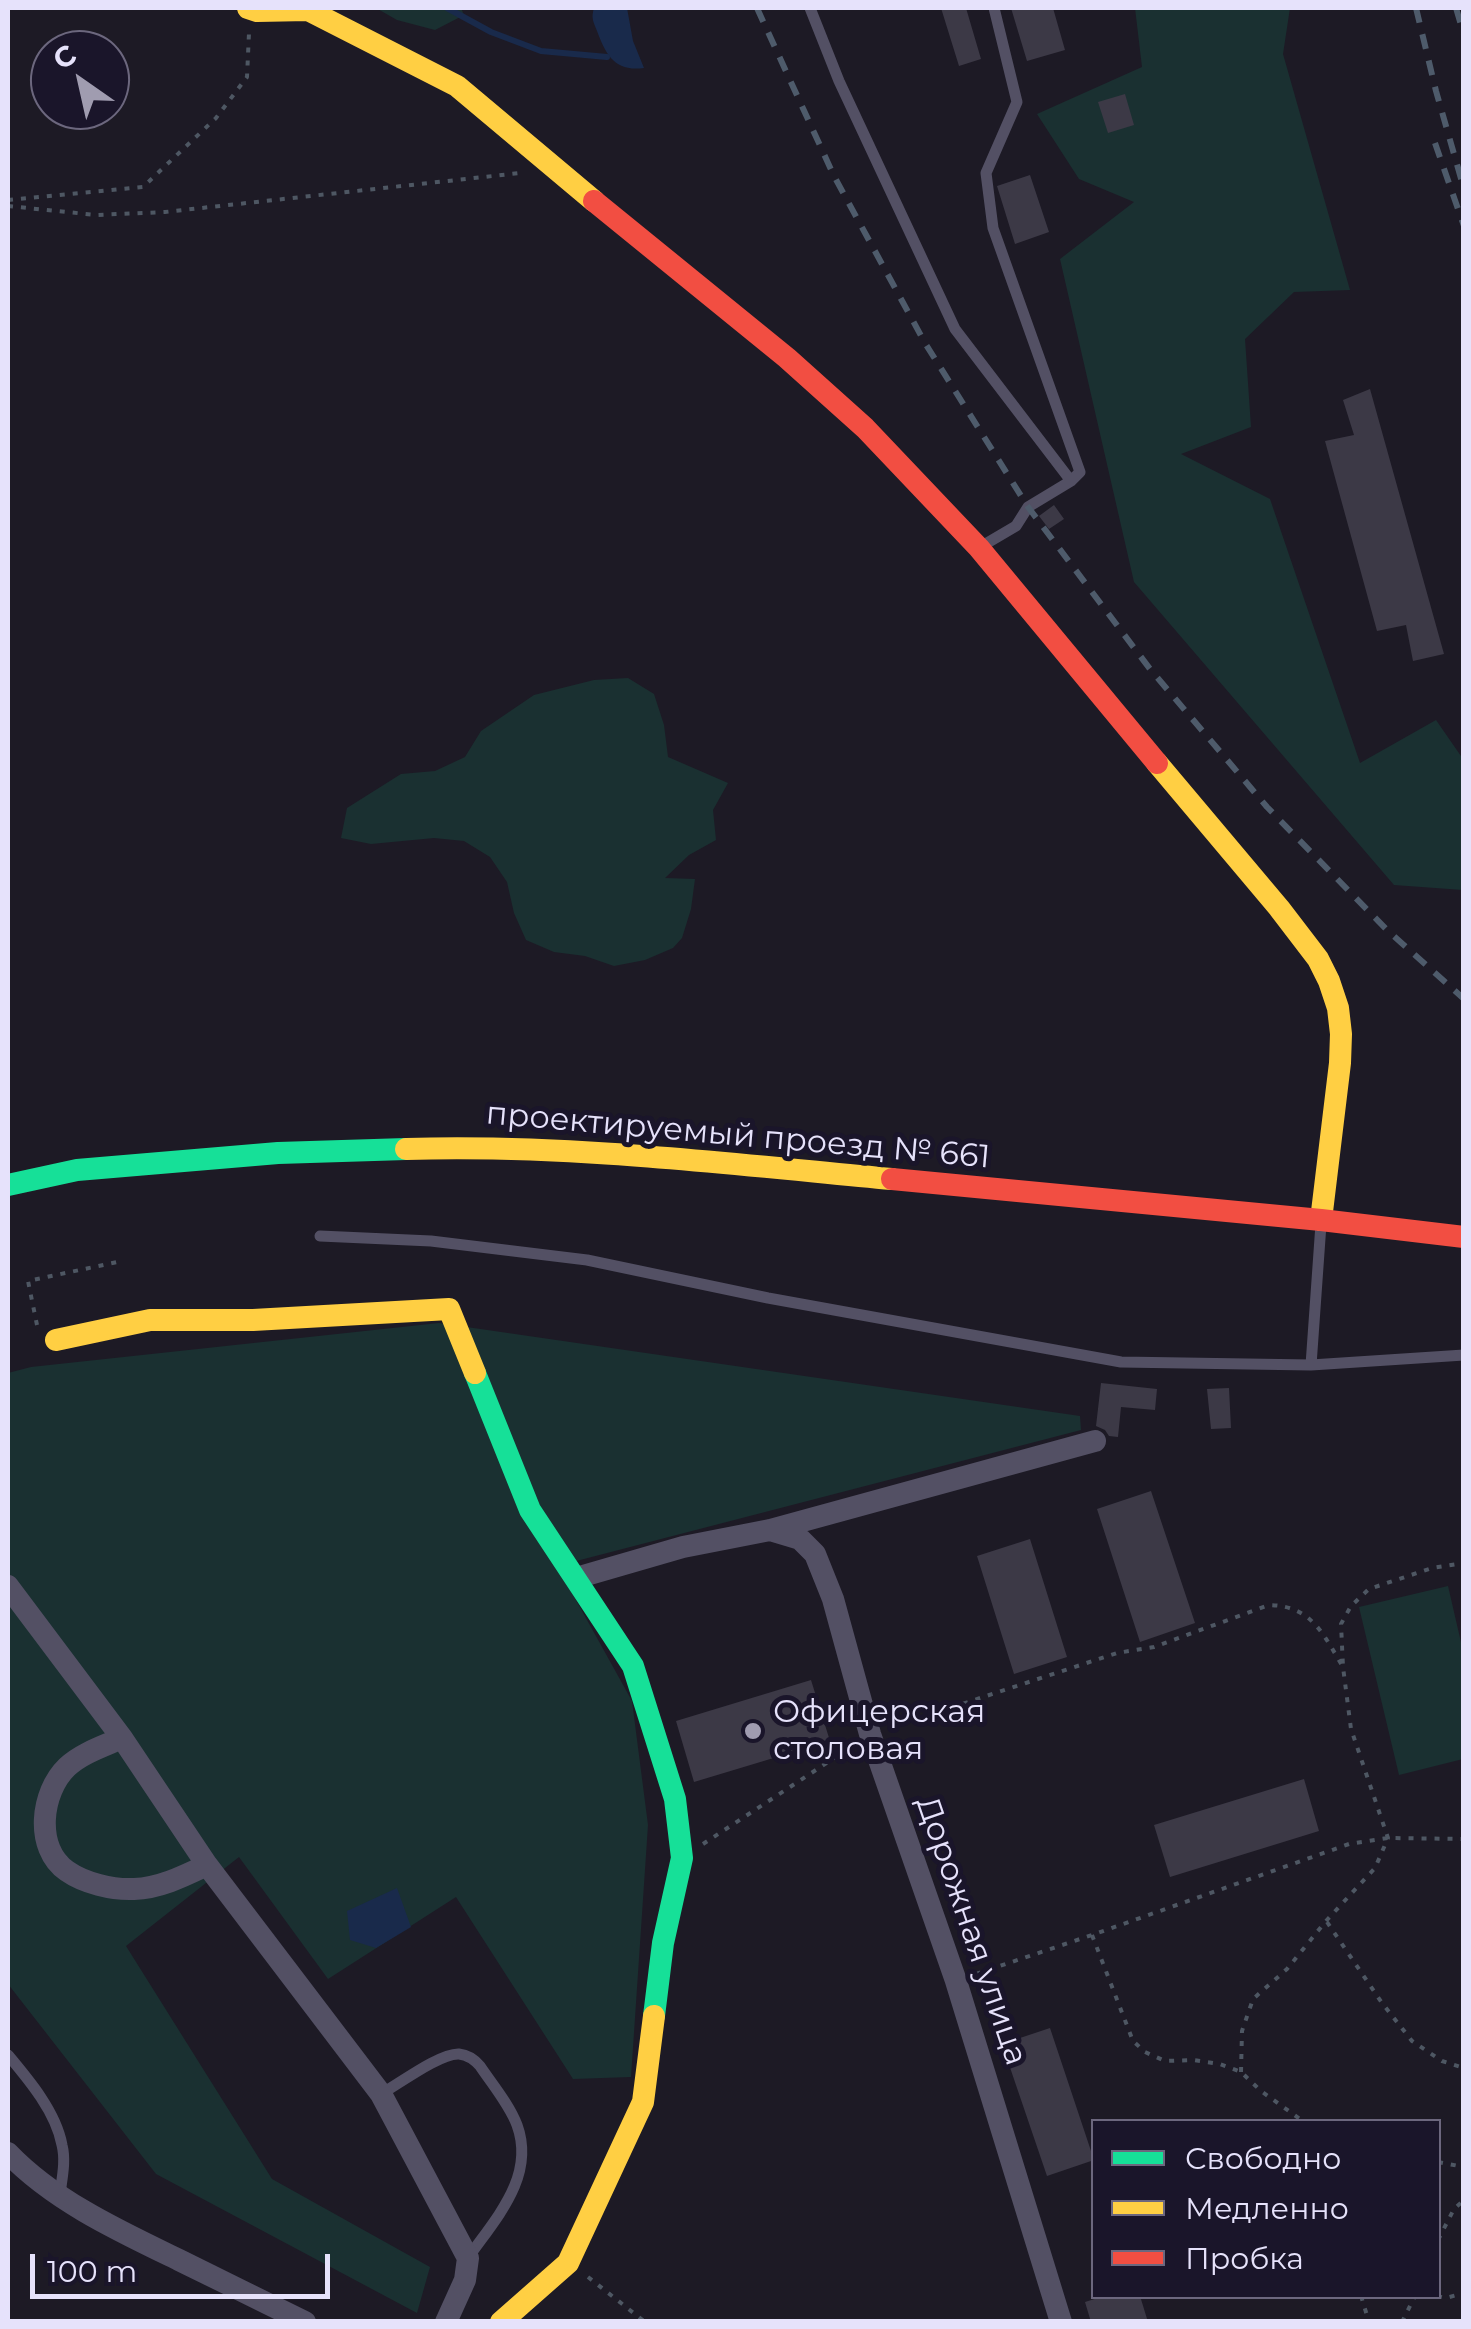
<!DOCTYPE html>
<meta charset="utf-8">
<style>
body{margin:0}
#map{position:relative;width:1471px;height:2329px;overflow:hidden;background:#1d1a25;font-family:Montserrat,sans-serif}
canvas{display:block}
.frame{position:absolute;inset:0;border:10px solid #e6e2fb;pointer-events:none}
.legend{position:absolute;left:1091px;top:2119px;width:350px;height:180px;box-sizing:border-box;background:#1a152a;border:2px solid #6c677e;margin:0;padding:12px 18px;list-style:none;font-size:30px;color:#e6e2fb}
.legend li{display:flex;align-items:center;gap:20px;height:50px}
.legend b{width:50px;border:2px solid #6c677e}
.north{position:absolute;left:30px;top:30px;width:100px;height:100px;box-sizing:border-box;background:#1a152a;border:2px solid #6c677e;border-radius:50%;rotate:326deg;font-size:28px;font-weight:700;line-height:40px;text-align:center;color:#e6e2fb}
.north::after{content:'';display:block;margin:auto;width:35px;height:45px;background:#a09cb0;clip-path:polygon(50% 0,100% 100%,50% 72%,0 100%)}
.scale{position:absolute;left:30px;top:2254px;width:300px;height:45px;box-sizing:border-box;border:5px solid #e6e2fb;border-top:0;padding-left:12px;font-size:30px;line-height:35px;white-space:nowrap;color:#e6e2fb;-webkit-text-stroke:8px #1a152a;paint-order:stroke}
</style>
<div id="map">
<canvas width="1471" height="2329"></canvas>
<div class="frame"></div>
<ul class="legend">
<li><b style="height:12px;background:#16e098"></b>Свободно</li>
<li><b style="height:12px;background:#ffcf43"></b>Медленно</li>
<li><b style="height:12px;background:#f24e42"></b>Пробка</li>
</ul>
<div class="north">С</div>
<div class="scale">100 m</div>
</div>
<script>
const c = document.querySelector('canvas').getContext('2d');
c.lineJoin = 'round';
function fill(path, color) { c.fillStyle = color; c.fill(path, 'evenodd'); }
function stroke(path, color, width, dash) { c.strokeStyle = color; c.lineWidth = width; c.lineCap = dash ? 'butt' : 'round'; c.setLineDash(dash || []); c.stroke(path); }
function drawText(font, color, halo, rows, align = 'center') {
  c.font = font + ' Montserrat,sans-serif'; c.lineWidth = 10; c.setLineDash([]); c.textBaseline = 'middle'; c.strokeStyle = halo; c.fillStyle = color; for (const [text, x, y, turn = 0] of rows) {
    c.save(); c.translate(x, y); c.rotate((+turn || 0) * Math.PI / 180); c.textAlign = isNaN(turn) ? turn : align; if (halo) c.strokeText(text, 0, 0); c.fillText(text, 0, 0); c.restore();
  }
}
fill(new Path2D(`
 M376,8H461L464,15L435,30L397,20Z
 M1135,8H1290L1283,54L1350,290L1294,292L1245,339L1251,427L1181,454L1270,499L1360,763L1436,720L1463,759V890L1394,885L1134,582L1060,259L1134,202L1079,179L1037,114L1142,67Z
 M628,678L654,694L664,725L668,757L728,783L713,810L716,840L689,855L665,878L695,879L691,909L682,938L673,948L645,960L614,966L585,956L554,952L526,940L514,913L507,882L490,857L464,841L434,838L371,844L341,838L347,808L401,774L435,771L465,757L481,731L534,695L594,680Z
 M439,1323L1080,1416L1081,1430L557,1566L632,1701L648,1825L631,2077L573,2079L456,1897L328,1979L239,1857L126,1946L272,2179L430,2267L417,2313L156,2174L8,1984V1373L31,1367Z
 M1448,1586L1463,1651V1759L1399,1775L1359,1607Z`), '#1a3031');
fill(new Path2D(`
 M594,8H627L633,41L644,68C615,72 606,55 597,31C593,21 591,18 594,8Z
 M397,1888L411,1927L376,1948L350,1940L347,1911Z`), '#192a4b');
stroke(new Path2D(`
 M447,8L491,32L541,51L607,57`), '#192a4b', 6);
fill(new Path2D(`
 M941,8H966L981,59L959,66Z
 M1011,8H1053L1065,50L1027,61Z
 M1125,94L1134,125L1108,133L1098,102Z
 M1030,175L1049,232L1015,244L997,186Z
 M1370,389L1444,654L1413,661L1406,625L1377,631L1325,441L1354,435L1343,400Z
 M1054,505L1064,519L1049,529L1039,516Z
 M1101,1383L1157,1389L1155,1410L1121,1407L1118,1437L1109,1436L1105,1430L1096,1426Z
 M1229,1388L1231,1428L1211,1429L1207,1389Z
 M1151,1491L1195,1623L1140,1642L1097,1509Z
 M1030,1539L1067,1657L1014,1674L977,1556Z
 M811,1680L830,1741L694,1782L676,1721Z
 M1304,1779L1319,1831L1170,1877L1154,1825Z
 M1050,2028L1094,2160L1047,2176L1002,2044Z
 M1104,2296H1140L1148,2322H1091L1085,2302Z`), '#3c3946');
stroke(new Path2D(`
 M8,200L143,187L216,118L247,77L249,33
 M8,206L96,215L165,212L520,173
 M37,1325L28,1281L122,1261
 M889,1728L1117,1653L1154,1647L1269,1605C1312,1606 1323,1634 1343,1667
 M703,1844L854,1745
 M1327,1922L1382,2003L1412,2041L1442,2061L1464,2068
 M1092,1935L1133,2041L1145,2052L1165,2061L1193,2060L1220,2064L1241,2072L1261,2091L1304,2122
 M976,1974L1092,1935L1349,1844L1388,1838L1464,1839
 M1241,2072L1242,2031L1253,1999L1287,1969L1326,1921L1375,1868L1388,1838L1351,1729L1343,1667L1341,1624L1351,1606L1369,1589L1432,1568L1458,1564L1464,1566
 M1438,2162L1464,2167
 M1438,2240L1454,2209L1464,2200
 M588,2277L645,2322
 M1361,2296L1369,2322
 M1437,2296L1446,2298L1464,2293
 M1402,2322L1415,2296`), '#4e5763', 4, [5, 8]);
stroke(new Path2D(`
 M810,8L839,81L955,329L1071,481
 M982,546L1016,526L1028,507L1071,481L1080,472L993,228L986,173L1017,102L994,8
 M320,1236L431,1241L587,1260L768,1298L1121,1362L1311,1365L1464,1355
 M1311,1365L1321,1224
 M8,2055C29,2080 56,2112 62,2145C66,2161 62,2178 60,2194
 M381,2094C399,2084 440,2053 459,2054C468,2055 474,2059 480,2066C492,2084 509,2104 517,2125C536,2177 495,2219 468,2258`), '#535064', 11);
stroke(new Path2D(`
 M770,1530L800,1539L815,1554L833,1599L870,1734L956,1981L1061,2322
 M576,1578L683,1547L770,1530L1095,1441
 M8,1586L122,1738L207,1865L381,2094L468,2258L465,2280L446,2322
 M122,1738C104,1746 82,1753 67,1767C41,1792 34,1848 67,1871C84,1883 112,1890 134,1889C160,1888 184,1876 207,1865
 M8,2153C54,2201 119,2231 179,2260C221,2281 263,2301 305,2322`), '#535064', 22);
stroke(new Path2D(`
 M8,1185L77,1170L278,1153L406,1149
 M475,1373L530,1510L633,1666L675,1799L682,1858L663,1943L654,2016`), '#16e098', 22);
stroke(new Path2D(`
 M248,8L257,11L308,10L457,86L594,201
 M1157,763L1279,908L1318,959L1329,981L1338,1008L1341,1034L1340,1063L1321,1220
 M406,1149C568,1144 731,1164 892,1179
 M56,1340L150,1320H253L449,1309L475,1373
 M501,2322L568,2263L643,2102L654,2016`), '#ffcf43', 22);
stroke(new Path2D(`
 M594,201L787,358L865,428L979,548L1157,763
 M892,1179L1321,1220L1464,1237`), '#f24e42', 22);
stroke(new Path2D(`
 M757,8L834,176L925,343L1028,507L1150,669L1267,807L1387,930L1464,999
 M1416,8L1436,91L1464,189
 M1456,8L1464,35
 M1435,143L1464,226`), '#4e5b6b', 6, [15, 12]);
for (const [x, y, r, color] of [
 [753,1731,10,"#a09cb0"]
]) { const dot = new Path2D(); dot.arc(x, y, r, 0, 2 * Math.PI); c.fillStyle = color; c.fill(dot); stroke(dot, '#1a152a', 4); }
drawText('32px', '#e6e2fb', '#1a152a', [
 ["проектируемый проезд № 661",738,1136,5],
 ["Дорожная улица",971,1931,71]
]);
drawText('32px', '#e6e2fb', '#1a152a', [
 ["Офицерская",773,1713],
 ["столовая",773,1750]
], 'left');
</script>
